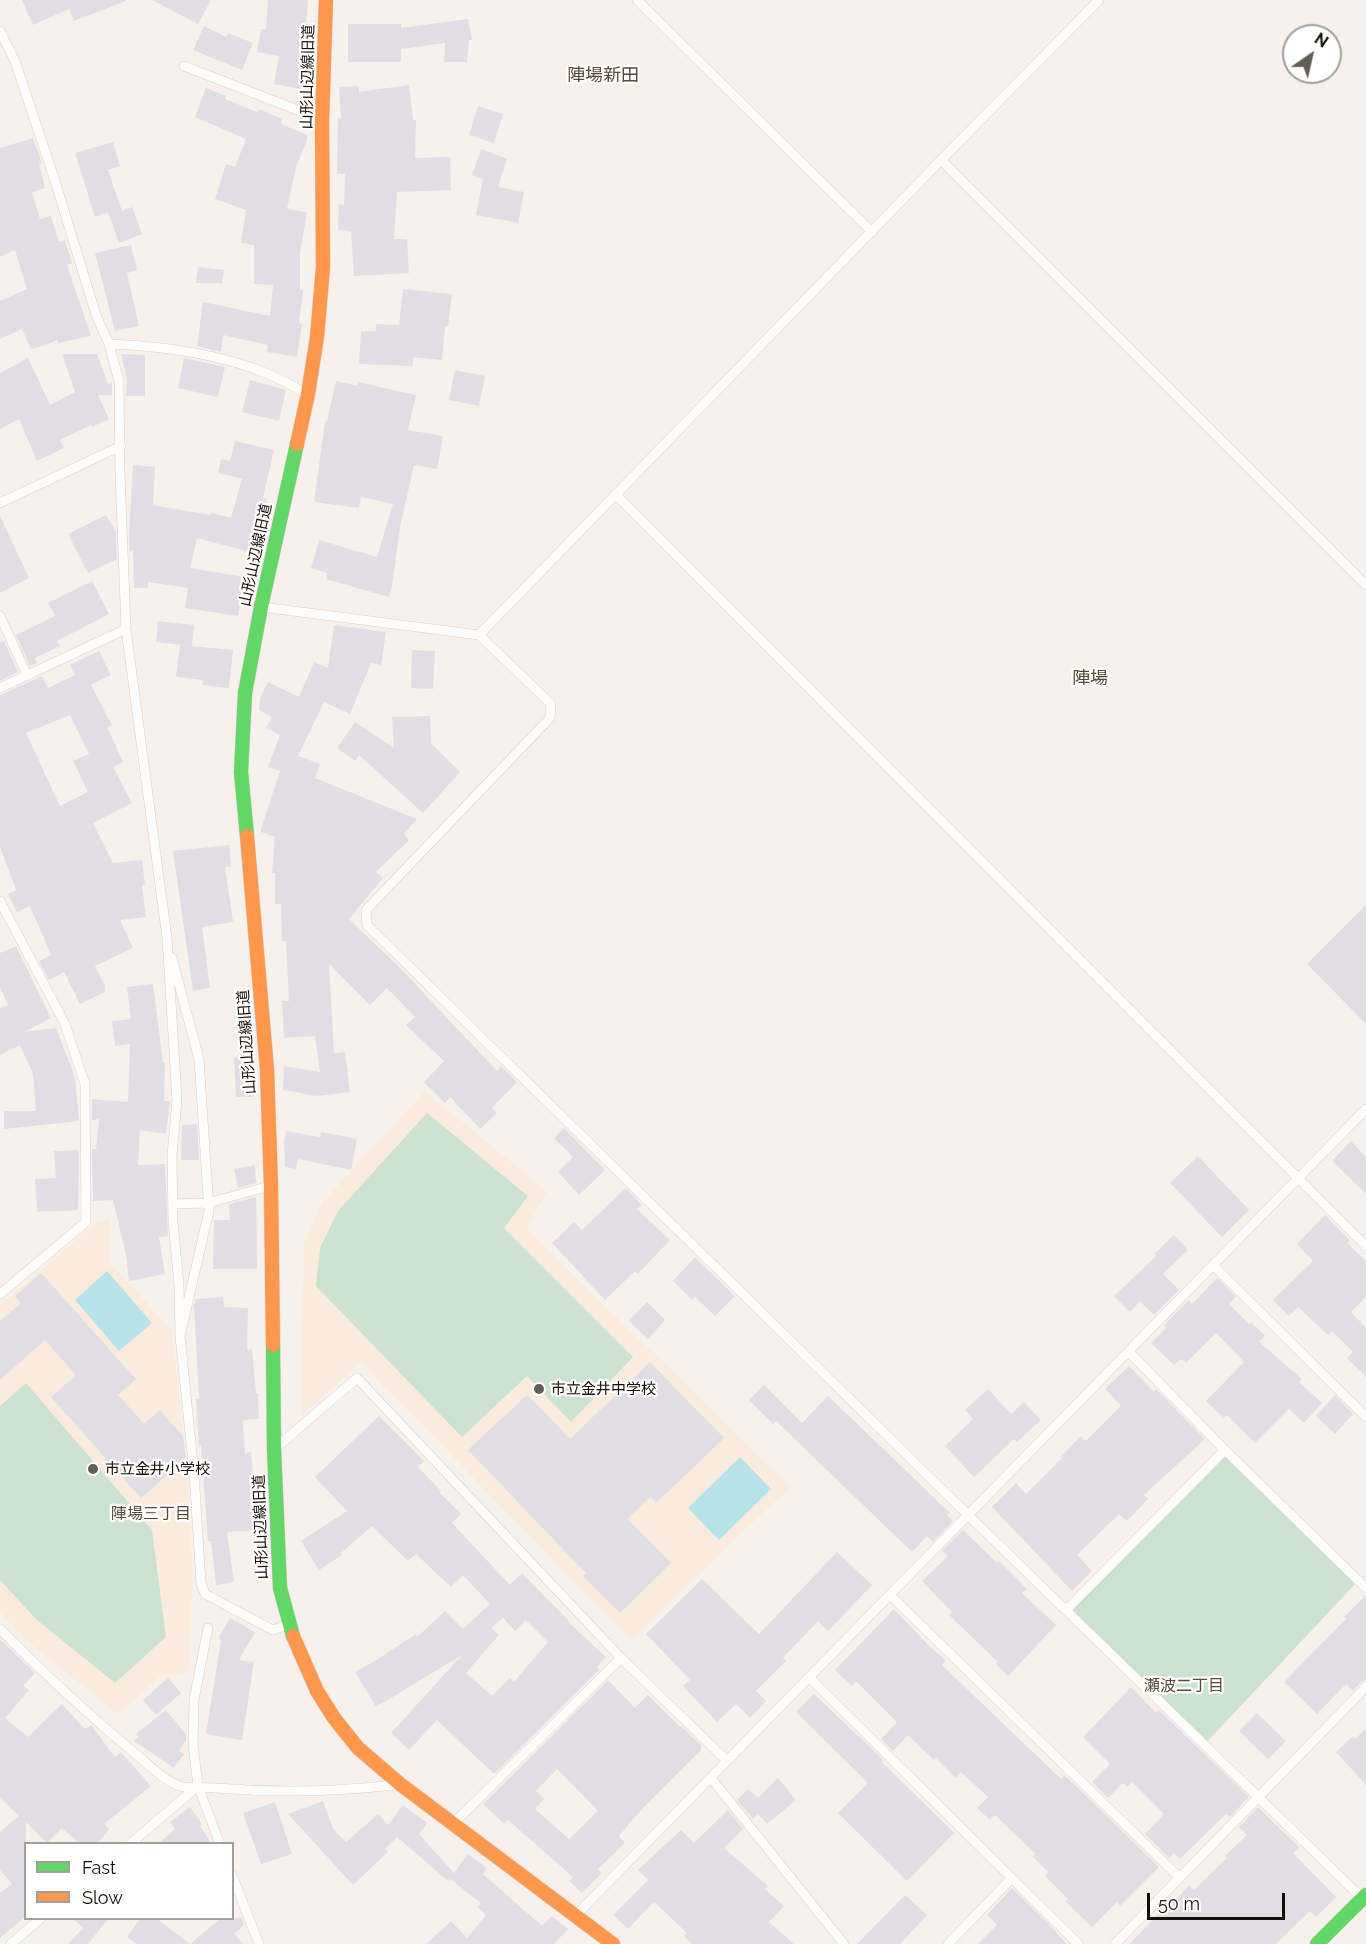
<!DOCTYPE html>
<meta charset="utf-8">
<style>
body{margin:0}
#map{position:relative;width:1366px;height:1944px;overflow:hidden;background:#f8f1eb;font-family:Raleway,sans-serif}
canvas{display:block}
.legend{position:absolute;left:24px;top:1842px;width:210px;height:78px;box-sizing:border-box;background:#fff;border:2px solid #a19f9c;margin:0;padding:8px 10px;list-style:none;font-size:18px;color:#150e07}
.legend li{display:flex;align-items:center;gap:12px;height:30px}
.legend b{width:30px;border:2px solid #a19f9c}
.north{position:absolute;left:1282px;top:24px;width:60px;height:60px;box-sizing:border-box;background:#fff;border:2px solid #a19f9c;border-radius:50%;rotate:34deg;font-size:16px;font-weight:700;line-height:24px;text-align:center;color:#150e07}
.north::after{content:'';display:block;margin:auto;width:21px;height:27px;background:#645d57;clip-path:polygon(50% 0,100% 100%,50% 72%,0 100%)}
.scale{position:absolute;left:1147px;top:1893px;width:138px;height:27px;box-sizing:border-box;border:3px solid #150e07;border-top:0;padding-left:8px;font-size:18px;line-height:21px;white-space:nowrap;color:#150e07;-webkit-text-stroke:4px #fff;paint-order:stroke}
</style>
<div id="map">
<canvas width="1366" height="1944"></canvas>
<ul class="legend">
<li><b style="height:8px;background:#63d668"></b>Fast</li>
<li><b style="height:8px;background:#ff974d"></b>Slow</li>
</ul>
<div class="north">N</div>
<div class="scale">50 m</div>
</div>
<script>
const c = document.querySelector('canvas').getContext('2d');
c.lineJoin = 'round';
function fill(path, color) { c.fillStyle = color; c.fill(path, 'evenodd'); }
function stroke(path, color, width, dash) { c.strokeStyle = color; c.lineWidth = width; c.lineCap = dash ? 'butt' : 'round'; c.setLineDash(dash || []); c.stroke(path); }
function drawText(font, color, halo, rows, align = 'center') {
  c.font = font + ' Raleway,"Noto Sans JP",sans-serif'; c.lineWidth = 4.5; c.setLineDash([]); c.textBaseline = 'middle'; c.strokeStyle = halo; c.fillStyle = color; for (const [text, x, y, turn = 0] of rows) {
    c.save(); c.translate(x, y); c.rotate((+turn || 0) * Math.PI / 180); c.textAlign = isNaN(turn) ? turn : align; if (halo) c.strokeText(text, 0, 0); c.fillText(text, 0, 0); c.restore();
  }
}
fill(new Path2D(`
 M425,1091L547,1192L526,1228L790,1487L631,1640L361,1362L301,1416L304,1244L322,1203Z
 M110,1219V1263L172,1330L190,1507L192,1574L190,1663L186,1673L163,1674L118,1714L26,1640L0,1612V1305L97,1222Z`), '#faebdd');
fill(new Path2D(`
 M427,1113L528,1196L504,1228L633,1357L571,1422L527,1376L462,1437L316,1286L320,1248L338,1211Z
 M26,1383L152,1530L166,1637L115,1683L37,1620L0,1580V1406Z
 M1225,1450L1358,1581L1205,1744L1067,1609Z`), '#cce2d1');
fill(new Path2D(`
 M107,1271L152,1323L119,1351L75,1300Z
 M740,1457L771,1489L719,1540L688,1508Z`), '#b6e2ec');
fill(new Path2D(`
 M22,0H126V1L74,21L69,9L33,25Z
 M152,0H211L198,24Z
 M268,0H308L305,36L310,37V40L301,89L274,84L279,56L257,52L261,29H266Z
 M468,19L472,40H469L467,62H444L445,43L401,49V62H348V24H401V28Z
 M204,26L226,37L228,33L253,43L242,70L193,50Z
 M409,85L413,120H416L415,158L450,157L451,190L397,192L394,239H407L409,273L354,276L351,231L338,230L339,204L344,205L345,174H337L338,118H341L339,87L359,86V92Z
 M206,88L226,96L225,99L257,112L259,109L282,119L281,124L307,135V140L296,167L287,209L307,212L300,253V290H303L299,323L302,324L297,357L267,352L268,345L223,335L221,352L197,346L203,302L270,316L273,285L254,284V245L241,243L246,210L215,199L226,164L235,167L246,139L195,117Z
 M478,106L503,114L494,143L469,135Z
 M33,138L42,163L39,164L45,188L32,192L40,219L51,216L59,242L65,240L72,263L67,265L91,336L58,343L57,340L46,345L31,349L22,329L0,339V301L27,289L15,250L0,257V148Z
 M113,142L120,166L108,170L122,211L132,207L142,234L119,243L108,212L95,217L75,153Z
 M481,149L507,159L498,187L524,192L518,223L476,215L483,179L472,175Z
 M131,245L137,270L127,273L139,326L115,331L95,253Z
 M198,267L224,270L222,283H196Z
 M403,289L452,294L448,326H445L442,360L413,357V366L359,364L361,331H376V324L399,325Z
 M62,354H97L108,384L112,383V395H98L109,419L92,427L91,425L60,440L64,448L37,461L19,419L0,429V373L28,358L50,405L75,392Z
 M121,354L145,355V396H126L127,379Z
 M184,358L225,367L218,397L178,388Z
 M455,370L485,376L479,406L449,400Z
 M250,380L286,390L279,421L242,412Z
 M336,381L358,386V382L416,395L408,430L443,436L437,469L414,465L400,527L392,586L389,597L326,579L327,573L311,568L319,540L377,557L393,504L361,497L359,508L314,502L325,421H327Z
 M235,441L274,450L263,498L267,499L260,525L264,526L257,554L197,538L190,568L244,577L238,616L185,608L188,588L148,582V588H134L133,550L130,552L129,538L133,465L155,467L153,505L210,515L211,513L231,518L242,479L218,473L221,459L230,461Z
 M106,515L116,532L117,559L88,573L68,534Z
 M0,516L29,578L0,593Z
 M92,581L109,614L57,641L60,646L35,658L37,663L30,666L16,635L55,616L48,603Z
 M158,621L194,625L192,646L156,642Z
 M334,625L386,632L381,665L371,663L350,714L324,702L298,756L320,764L315,778L417,819L404,834L409,840L376,872L383,878L349,919L401,969L497,1071L501,1066L517,1082L492,1108L497,1113L480,1129L450,1097L445,1103L424,1082L444,1061L406,1025L415,1017L387,988L370,1005L329,964L334,1053L345,1052L350,1092L316,1096L283,1090L284,1066L320,1072L315,1036L284,1038L282,1001H289L286,941H282L281,904H275V873H272L275,837L261,832V829L280,771L268,767L280,735L266,728L272,717L259,710L260,698L268,682L299,697L314,662L328,668Z
 M4,641L18,672L0,681V642Z
 M180,645L233,650L229,688L202,685L203,680L176,677Z
 M412,650L435,651L433,689L411,688Z
 M99,651L111,675L91,685L112,725L107,727L123,762L113,767L132,803L93,823L113,863L142,860L145,885H142L146,917L120,920L133,948L95,966L105,986V992L80,1004L64,972L49,980L39,961L51,955L30,906L17,912L8,894L16,890L0,847V695L42,676L48,688L75,675L70,665ZM70,715L89,754L73,761L88,792L60,806L26,733Z
 M430,716L431,743L460,772L423,813L359,755L355,761L337,748L355,722L394,748L392,717Z
 M229,845L231,866L225,867L233,922L202,927L210,988L193,991L173,851Z
 M1366,905V1024L1307,964Z
 M16,946L51,1018L24,1032L56,1028L75,1077L79,1121L4,1129V1111H36L33,1074L20,1045L0,1055V1008L8,1005L0,987V953Z
 M153,984L163,1063H165L164,1101H170L166,1134L140,1130L138,1165L165,1164L168,1236L159,1237L165,1274L129,1281L126,1255L113,1200L93,1201L92,1149H96L99,1119L92,1120V1099L128,1102L130,1044L115,1046L112,1021L131,1019L127,987Z
 M234,1057L251,1060L253,1097H236Z
 M197,1124L199,1160H181L182,1125Z
 M564,1128L605,1170L579,1195L558,1172L573,1157L554,1138Z
 M286,1131L320,1137L321,1132L357,1139L351,1170L298,1159L296,1169L285,1167L284,1142Z
 M1351,1141L1366,1157V1194L1332,1161Z
 M79,1150L78,1210L37,1212L35,1179L56,1178L54,1151Z
 M1198,1156L1249,1210L1222,1237L1170,1183Z
 M255,1165L256,1183L238,1188L234,1169Z
 M626,1188L642,1205L637,1209L670,1240L638,1274L635,1271L605,1300L552,1243L574,1222L582,1230Z
 M256,1197L257,1269H213L214,1220H230L229,1204Z
 M1325,1215L1350,1240L1347,1243L1366,1261V1297L1351,1312L1366,1328V1377L1347,1358L1353,1352L1332,1331L1328,1335L1298,1307L1289,1316L1273,1300L1313,1261L1297,1244Z
 M1174,1235L1188,1250L1163,1274L1179,1290L1154,1315L1140,1301L1130,1312L1114,1296L1156,1256L1154,1254Z
 M695,1257L735,1296L715,1316L695,1297L692,1300L673,1281Z
 M41,1273L136,1379L118,1395L144,1424L160,1410L183,1436L186,1458L141,1498L51,1397L76,1375L45,1340L0,1380V1321L21,1303L15,1296Z
 M1217,1278L1236,1297L1229,1304L1249,1324L1251,1322L1265,1336L1259,1342L1302,1379L1299,1382L1322,1403L1304,1423L1289,1409L1255,1443L1227,1415L1224,1418L1206,1401L1244,1362L1216,1333L1186,1363L1181,1359L1174,1365L1151,1343L1166,1328L1164,1325L1189,1300L1192,1304Z
 M223,1297L224,1307L248,1308L247,1350L252,1349L256,1393H258L259,1419L243,1420L245,1453L251,1452L255,1497H258L261,1530L227,1532L234,1582L216,1585L211,1541H208L201,1445L199,1447L196,1399H199L194,1305L196,1299Z
 M647,1302L665,1320L648,1339L629,1321Z
 M650,1362L724,1438L656,1503L650,1497L627,1519L671,1563L620,1613L583,1576L586,1573L468,1450L527,1395L570,1439Z
 M1129,1366L1154,1392L1156,1389L1205,1439L1144,1495L1148,1499L1127,1521L1119,1514L1077,1555L1092,1571L1072,1591L992,1507L1016,1483L1026,1494L1062,1458L1061,1457L1081,1436L1086,1441L1121,1406L1105,1389Z
 M764,1385L802,1423L828,1396L950,1513L947,1515L953,1521L933,1542L927,1536L912,1552L776,1421L773,1424L749,1400Z
 M988,1389L1011,1414L1024,1402L1041,1420L1017,1442L1014,1439L974,1477L945,1446L973,1419L965,1410Z
 M1335,1395L1353,1414L1335,1434L1316,1416Z
 M379,1416L424,1461L418,1467L441,1491L440,1493L461,1514L452,1523L510,1585L522,1573L569,1621L568,1622L606,1657L597,1667L599,1670L494,1774L437,1720L409,1750L391,1733L462,1655L376,1707L355,1672L378,1659L416,1634L417,1637L445,1611L463,1629L490,1604L463,1575L451,1587L416,1554L408,1561L372,1526L341,1553L342,1555L319,1570L301,1541L347,1511L315,1477ZM503,1618L515,1631L526,1620L548,1642L514,1682L510,1678L492,1696L466,1673L499,1635L491,1628Z
 M963,1530L997,1563L999,1561L1027,1589L1022,1593L1056,1625L1008,1676L996,1664L998,1662L949,1615L952,1612L922,1581L948,1556L942,1551Z
 M837,1552L872,1585L828,1631L818,1621L783,1658L786,1661L756,1691L766,1701L750,1718L736,1704L717,1722L683,1686L690,1680L646,1634L702,1579L759,1634Z
 M1366,1595V1680L1361,1682L1353,1691L1346,1684L1317,1714L1284,1682L1346,1619L1344,1617Z
 M894,1609L930,1647L946,1660L942,1665L1061,1779L1064,1775L1075,1785L1159,1867L1120,1906L1117,1902L1092,1927L1066,1902L1068,1899L1045,1876L1048,1872L1033,1857L1036,1854L995,1815L990,1820L977,1808L988,1797L961,1772L956,1778L936,1758L934,1760L908,1735L893,1751L881,1739L897,1722L856,1681L852,1686L835,1670Z
 M230,1618L255,1632L239,1660L254,1662L242,1740L206,1734L221,1640L218,1639Z
 M0,1639L35,1673L23,1686L29,1690L5,1718L28,1737L62,1704L85,1729L91,1725L115,1757L121,1752L151,1786L104,1824L109,1829L97,1844H80L62,1828L47,1843L26,1822V1916L0,1938V1893L12,1884L0,1870V1832L19,1816L0,1798Z
 M168,1678L181,1693L156,1715L143,1700Z
 M608,1680L635,1708L648,1695L680,1727L681,1726L701,1745V1750L641,1810L619,1836L625,1843L598,1869L602,1873L582,1893L569,1881L573,1877L508,1820L504,1824L483,1804ZM557,1769L598,1811L569,1839L535,1809L544,1799L536,1791Z
 M1131,1687L1156,1713L1159,1710L1249,1797L1230,1817L1226,1814L1180,1859L1174,1853L1169,1858L1145,1834L1164,1814L1132,1782L1127,1787L1123,1783L1108,1798L1092,1782L1110,1764L1083,1737Z
 M814,1694L871,1748L883,1760L882,1762L954,1833L907,1881L838,1813L868,1783L796,1712Z
 M166,1710L186,1734V1740L179,1751L184,1754L174,1768L134,1741L139,1737L136,1734Z
 M1257,1713L1286,1741L1268,1759L1239,1731Z
 M1366,1729V1785L1336,1752L1352,1737L1355,1739Z
 M778,1778L796,1800L767,1824L758,1814L753,1819L737,1800L748,1789L758,1798Z
 M323,1801L333,1829L346,1842L378,1814L388,1825L403,1805L427,1823L419,1834L454,1873L468,1854L487,1868L483,1874L542,1926L551,1916L568,1929L554,1944H426L451,1921L467,1938L486,1915L477,1907L481,1903L450,1879L448,1881L397,1837L385,1849L388,1852L353,1885L288,1814Z
 M275,1802L292,1854L261,1864L243,1813Z
 M190,1807L202,1824L200,1826L212,1844H158L175,1829L170,1822Z
 M1258,1807L1299,1847L1293,1853L1336,1897L1316,1917L1310,1911L1276,1944H1129L1161,1911L1163,1914L1189,1885L1194,1890L1227,1858L1225,1856L1247,1835L1239,1827Z
 M728,1810L743,1829L724,1848L768,1886L765,1889L784,1906L769,1922L794,1944H692L684,1936L687,1933L654,1902L628,1929L613,1915L648,1880L638,1870L681,1830L694,1843Z
 M1012,1888L1048,1923L1067,1944H978L997,1925L987,1915Z
 M905,1895L927,1915L900,1944H857Z
 M72,1918H109L88,1944H68L83,1928Z
 M141,1918H156L190,1944H137L127,1937Z
 M221,1918H242L244,1925L234,1934L243,1944H190Z`), '#e0dde4');
const lane = new Path2D(`
 M637,0L872,232
 M1099,0L941,160L479,635L551,704L550,718L366,910L367,925L968,1515L1362,1898
 M0,31L15,61L55,181L96,315L109,344L119,381L120,474L126,629L167,938L177,1100L172,1155L173,1222L179,1285L180,1336
 M184,66L318,118
 M941,160L1366,585
 M109,344C162,346 218,353 268,374C280,379 293,386 305,393
 M616,495L1366,1246
 M0,503L121,446
 M262,607L479,635
 M0,616L27,675
 M0,688L126,629
 M0,901L65,1024L85,1084L86,1222L0,1294
 M172,958L199,1059L209,1211L180,1336L194,1473L201,1583L205,1594L273,1630L287,1625
 M173,1204L208,1203L270,1186
 M1214,1266L1366,1417
 M1129,1352L1225,1450L1366,1588
 M278,1446L357,1378L621,1658L727,1761
 M890,1595L1180,1878
 M1067,1609L1225,1450
 M208,1628L194,1700L193,1744L198,1786L220,1844
 M0,1629C44,1674 90,1716 138,1756C150,1766 168,1784 184,1787C191,1788 207,1787 216,1788C275,1793 334,1792 394,1785
 M810,1678L1078,1944
 M711,1778L844,1944
 M454,1823L621,1658
 M130,1844L198,1786
 M232,1875L259,1944
 M577,1914L1366,1109
 M11,1944L41,1918
 M948,1944L1012,1878
 M1115,1944L1366,1687`);
const fast = new Path2D(`
 M247,836L241,772L245,693L261,607L297,444
 M273,1345L274,1449L280,1588L293,1636
 M1317,1944L1366,1895`);
const slow = new Path2D(`
 M297,444L308,394L317,337L323,267L322,120L326,0
 M247,836L267,1070L271,1186L273,1345
 M293,1636L317,1691L334,1718L358,1748L400,1784L613,1944`);
stroke(lane, '#d6cfc8', 10);
stroke(fast, '#d6cfc8', 15);
stroke(slow, '#d6cfc8', 15);
stroke(lane, '#fefdfc', 9);
stroke(fast, '#63d668', 14);
stroke(slow, '#ff974d', 14);
for (const [x, y, r, color] of [
 [539,1389,6,"#645d57"],
 [93,1469,6,"#645d57"]
]) { const dot = new Path2D(); dot.arc(x, y, r, 0, 2 * Math.PI); c.fillStyle = color; c.fill(dot); stroke(dot, '#fff', 2); }
drawText('15px', '#150e07', '#fff', [
 ["山形山辺線旧道",308,77,-89],
 ["山形山辺線旧道",256,555,-78],
 ["山形山辺線旧道",247,1042,-94],
 ["山形山辺線旧道",261,1527,-92]
]);
drawText('15px', '#150e07', '#fff', [
 ["市立金井中学校",551,1389],
 ["市立金井小学校",105,1469]
], 'left');
drawText('16px', '#594836', '#fff', [
 ["陣場三丁目",151,1514],
 ["瀬波二丁目",1184,1686]
]);
drawText('18px', '#594836', '#fff', [
 ["陣場新田",603,76],
 ["陣場",1090,679]
]);
</script>
